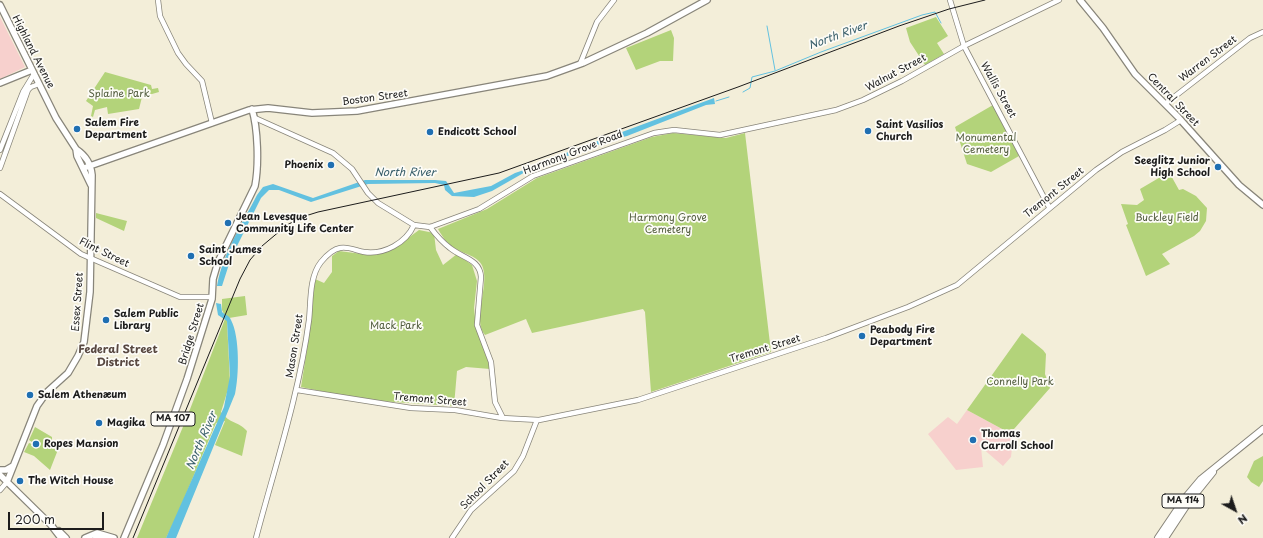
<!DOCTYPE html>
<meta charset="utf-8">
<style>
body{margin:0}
#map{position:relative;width:1263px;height:538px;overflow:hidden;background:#f3eed9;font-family:"Playpen Sans",sans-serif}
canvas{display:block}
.north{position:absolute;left:1215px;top:490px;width:40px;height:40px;-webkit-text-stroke:3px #fdfcf7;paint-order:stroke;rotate:140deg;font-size:11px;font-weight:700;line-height:16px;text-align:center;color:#1c1c1c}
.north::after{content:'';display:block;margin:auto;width:14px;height:18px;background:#1c1c1c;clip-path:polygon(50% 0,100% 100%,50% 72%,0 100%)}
.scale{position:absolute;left:8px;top:512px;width:96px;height:18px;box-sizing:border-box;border:2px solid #1c1c1c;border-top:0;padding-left:5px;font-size:12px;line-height:14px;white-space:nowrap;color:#1c1c1c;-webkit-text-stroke:3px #fdfcf7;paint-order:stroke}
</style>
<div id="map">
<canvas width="1263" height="538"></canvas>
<div class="north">N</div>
<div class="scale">200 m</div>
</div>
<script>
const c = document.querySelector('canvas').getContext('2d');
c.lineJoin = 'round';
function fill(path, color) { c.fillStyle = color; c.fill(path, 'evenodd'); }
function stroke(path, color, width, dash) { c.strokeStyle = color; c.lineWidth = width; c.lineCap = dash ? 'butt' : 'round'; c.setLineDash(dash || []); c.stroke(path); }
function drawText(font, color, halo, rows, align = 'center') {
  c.font = font + ' "Playpen Sans",sans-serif'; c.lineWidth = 3.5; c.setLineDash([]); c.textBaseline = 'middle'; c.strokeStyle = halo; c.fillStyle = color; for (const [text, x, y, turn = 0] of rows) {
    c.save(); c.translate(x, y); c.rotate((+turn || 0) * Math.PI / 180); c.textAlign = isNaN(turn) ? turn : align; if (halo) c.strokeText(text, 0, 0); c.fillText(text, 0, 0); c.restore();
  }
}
fill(new Path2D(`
 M0,17L25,67L0,79Z
 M967,410L1004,430L1014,429L1011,457L1003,466L981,447L983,467L956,470L928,434L948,417L957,424Z`), '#f7d0cd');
fill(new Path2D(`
 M936,17L948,36L937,43L944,54L925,65L910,42L906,28Z
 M671,30L674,38L673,61H660L636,70L626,48Z
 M105,72L151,85L152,89L158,88L159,92L152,94L143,93L139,109L108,114L107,107L95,110L93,117L91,116L93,106L86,101Z
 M993,105L1019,156L991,172L967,164L955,127Z
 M673,133L726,138L745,133L771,352L651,392L645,312L643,309L532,333L526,319L485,335C472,320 489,287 483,268C480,256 463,254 454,248C447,244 442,236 438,229L487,209L537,178L652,137Z
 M1169,172L1179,190L1183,189L1196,196L1207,208L1206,221L1200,231L1194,236L1162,254L1170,264L1146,276L1126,225L1128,224L1121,204L1137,205L1144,200L1140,189Z
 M96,213L127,221L124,231L96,218Z
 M419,230L434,233L436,250L443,265L457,254L472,265L477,281L474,308L476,326L487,351L490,369L466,367L457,371L454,406L364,400L301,387L308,343L315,279L324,283L332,272V256L339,251L370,255L396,247Z
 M245,296L247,315L229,318L227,321L230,383L221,412C230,424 238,421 247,431L242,456L215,445L225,421L216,423L175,520L166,538H137L187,417L225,319L222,318L224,314L222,310V299Z
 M1022,333L1043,350L1046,354L1045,374L1050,388L1014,429L1004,430L967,410Z
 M35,427L52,437V440L59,447L50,470L34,456L24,452L29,443L32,444L31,446L39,448L41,443L34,440L32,442L29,440Z
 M1263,456V481L1259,487L1251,482L1247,477L1254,461Z`), '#b3d37a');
fill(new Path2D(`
 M714,98L715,104L706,105L627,136L611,140L527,171L492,191L474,197L452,196L445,190L444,185L435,183L368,184L311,202L279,190H269L261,198L231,258L222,286H217C223,253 242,224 257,195L263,187L273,184L313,198L365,180H435L446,181L454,193L491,186L515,173L554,160L568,152Z
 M216,303L221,304L222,312C225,315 229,315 231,320C240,337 239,376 235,394L176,538H166L224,407L230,376L227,321L218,315Z`), '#62c1e0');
stroke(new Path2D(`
 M767,26L775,70
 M743,92L750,88L752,77L775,71L821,52L922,15L935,12L941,23
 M716,101L729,97`), '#62c1e0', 1);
const minor = new Path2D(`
 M158,0L160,16L178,53L186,64L202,81L212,123
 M950,0L964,46L1049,207
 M580,64L597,22L614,0
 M1165,104L1250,38L1263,32
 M255,118L333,153L352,169L368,193L378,203L414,225L430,227L479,209L533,176L654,133L674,130L720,135L836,110L863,100L902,81L964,46L1059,0
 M0,150L23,92L34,74
 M0,168L28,90L31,87L39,84
 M0,194L81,254L180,297H212
 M430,227C436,235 442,242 450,248C462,258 480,259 481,277L477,325L491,362L495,402L503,418
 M297,390L411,408L455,410L502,418L539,420L638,400L826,338L908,307L957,285L1096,170L1122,152L1165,130L1181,120
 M0,490L7,482
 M256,538C275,466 299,395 309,320C311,302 309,277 321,262C326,256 333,249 340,248C348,246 357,251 364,252C384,255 406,243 414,225
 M452,538L471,510L514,471L523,456L537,420`);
const major = new Path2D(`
 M1080,0L1103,28L1135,74L1178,117L1239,185L1263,205
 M0,5L56,118L76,149L77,156L91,185
 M0,83L32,70
 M84,168L249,110L268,108L312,113L357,111L547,76L583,63L647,33L707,0
 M0,470H6L13,466
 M0,475L51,525L61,538
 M7,482L37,406L47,392L68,373L78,356L84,342L90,292L92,175C91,164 85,155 76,149
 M59,531L66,538
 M85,538L97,533L114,538
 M124,538L163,445L187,379L212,299L213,279L218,262L255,186C259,165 258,129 252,109`);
const highway = new Path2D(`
 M96,538H104
 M1158,538L1185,498L1201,479L1263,429
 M1165,538L1188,503L1213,472`);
stroke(minor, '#88857a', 6);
stroke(major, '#88857a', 8);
stroke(highway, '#88857a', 8);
stroke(minor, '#fff', 4.5);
stroke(major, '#fff', 5.5);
stroke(highway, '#fff', 6);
stroke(new Path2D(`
 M133,538L240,279L250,260L262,246L287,225L302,217L318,212L499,173L738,87L899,26L949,9L985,0`), '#1c1c1c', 1);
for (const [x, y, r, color] of [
 [77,129,4,"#1f6fb2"],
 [868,131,4,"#1f6fb2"],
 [430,132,4,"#1f6fb2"],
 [331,165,4,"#1f6fb2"],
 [1218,167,4,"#1f6fb2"],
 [228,223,4,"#1f6fb2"],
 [191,256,4,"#1f6fb2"],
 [106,320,4,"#1f6fb2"],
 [862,336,4,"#1f6fb2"],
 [30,395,4,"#1f6fb2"],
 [99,423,4,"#1f6fb2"],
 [973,440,4,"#1f6fb2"],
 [36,444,4,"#1f6fb2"],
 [20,481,4,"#1f6fb2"]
]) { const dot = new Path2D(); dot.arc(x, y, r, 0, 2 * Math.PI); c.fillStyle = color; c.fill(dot); stroke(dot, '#fdfcf7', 1.5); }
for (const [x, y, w] of [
 [173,419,44],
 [1183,501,42]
]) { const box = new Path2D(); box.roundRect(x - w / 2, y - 7, w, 14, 3); c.fillStyle = '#fdfcf7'; c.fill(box); stroke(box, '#1c1c1c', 1); }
drawText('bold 9px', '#1c1c1c', null, [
 ["MA 107",173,419],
 ["MA 114",1183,501]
]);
drawText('10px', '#1c1c1c', '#fdfcf7', [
 ["Highland Avenue",33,52,63],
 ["Warren Street",1208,59,-37],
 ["Walnut Street",896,73,-28],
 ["Wallis Street",998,90,61],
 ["Boston Street",375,98,-8],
 ["Central Street",1173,100,46],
 ["Harmony Grove Road",573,153,-21],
 ["Tremont Street",1054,193,-39],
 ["Flint Street",104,253,26],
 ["Essex Street",78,302,-86],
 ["Bridge Street",192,334,-73],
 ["Mason Street",295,346,-81],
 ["Tremont Street",765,349,-17],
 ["Tremont Street",430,400,5],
 ["School Street",485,485,-46]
]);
drawText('10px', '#515c3d', '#fdfcf7', [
 ["Splaine Park",119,94],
 ["Monumental",986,138],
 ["Cemetery",986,150],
 ["Harmony Grove",668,218],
 ["Cemetery",668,230],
 ["Buckley Field",1167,218],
 ["Mack Park",396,326],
 ["Connelly Park",1020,382]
]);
drawText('bold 10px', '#1c1c1c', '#fdfcf7', [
 ["Salem Fire",85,123],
 ["Department",85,135],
 ["Saint Vasilios",876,125],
 ["Church",876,137],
 ["Endicott School",438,132],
 ["Seeglitz Junior",1210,161,"right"],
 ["High School",1210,173,"right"],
 ["Phoenix",323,165,"right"],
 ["Jean Levesque",236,217],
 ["Community Life Center",236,229],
 ["Saint James",199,250],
 ["School",199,262],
 ["Salem Public",114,314],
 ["Library",114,326],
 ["Peabody Fire",870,330],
 ["Department",870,342],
 ["Salem Athenæum",38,395],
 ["Magika",107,423],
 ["Thomas",981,434],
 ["Carroll School",981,446],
 ["Ropes Mansion",44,444],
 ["The Witch House",28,481]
], 'left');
drawText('italic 11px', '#385e6a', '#fdfcf7', [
 ["North River",838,36,-20],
 ["North River",405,173],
 ["North River",202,441,-67]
]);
drawText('bold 11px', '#584841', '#fdfcf7', [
 ["Federal Street",118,350],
 ["District",118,363]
]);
</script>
